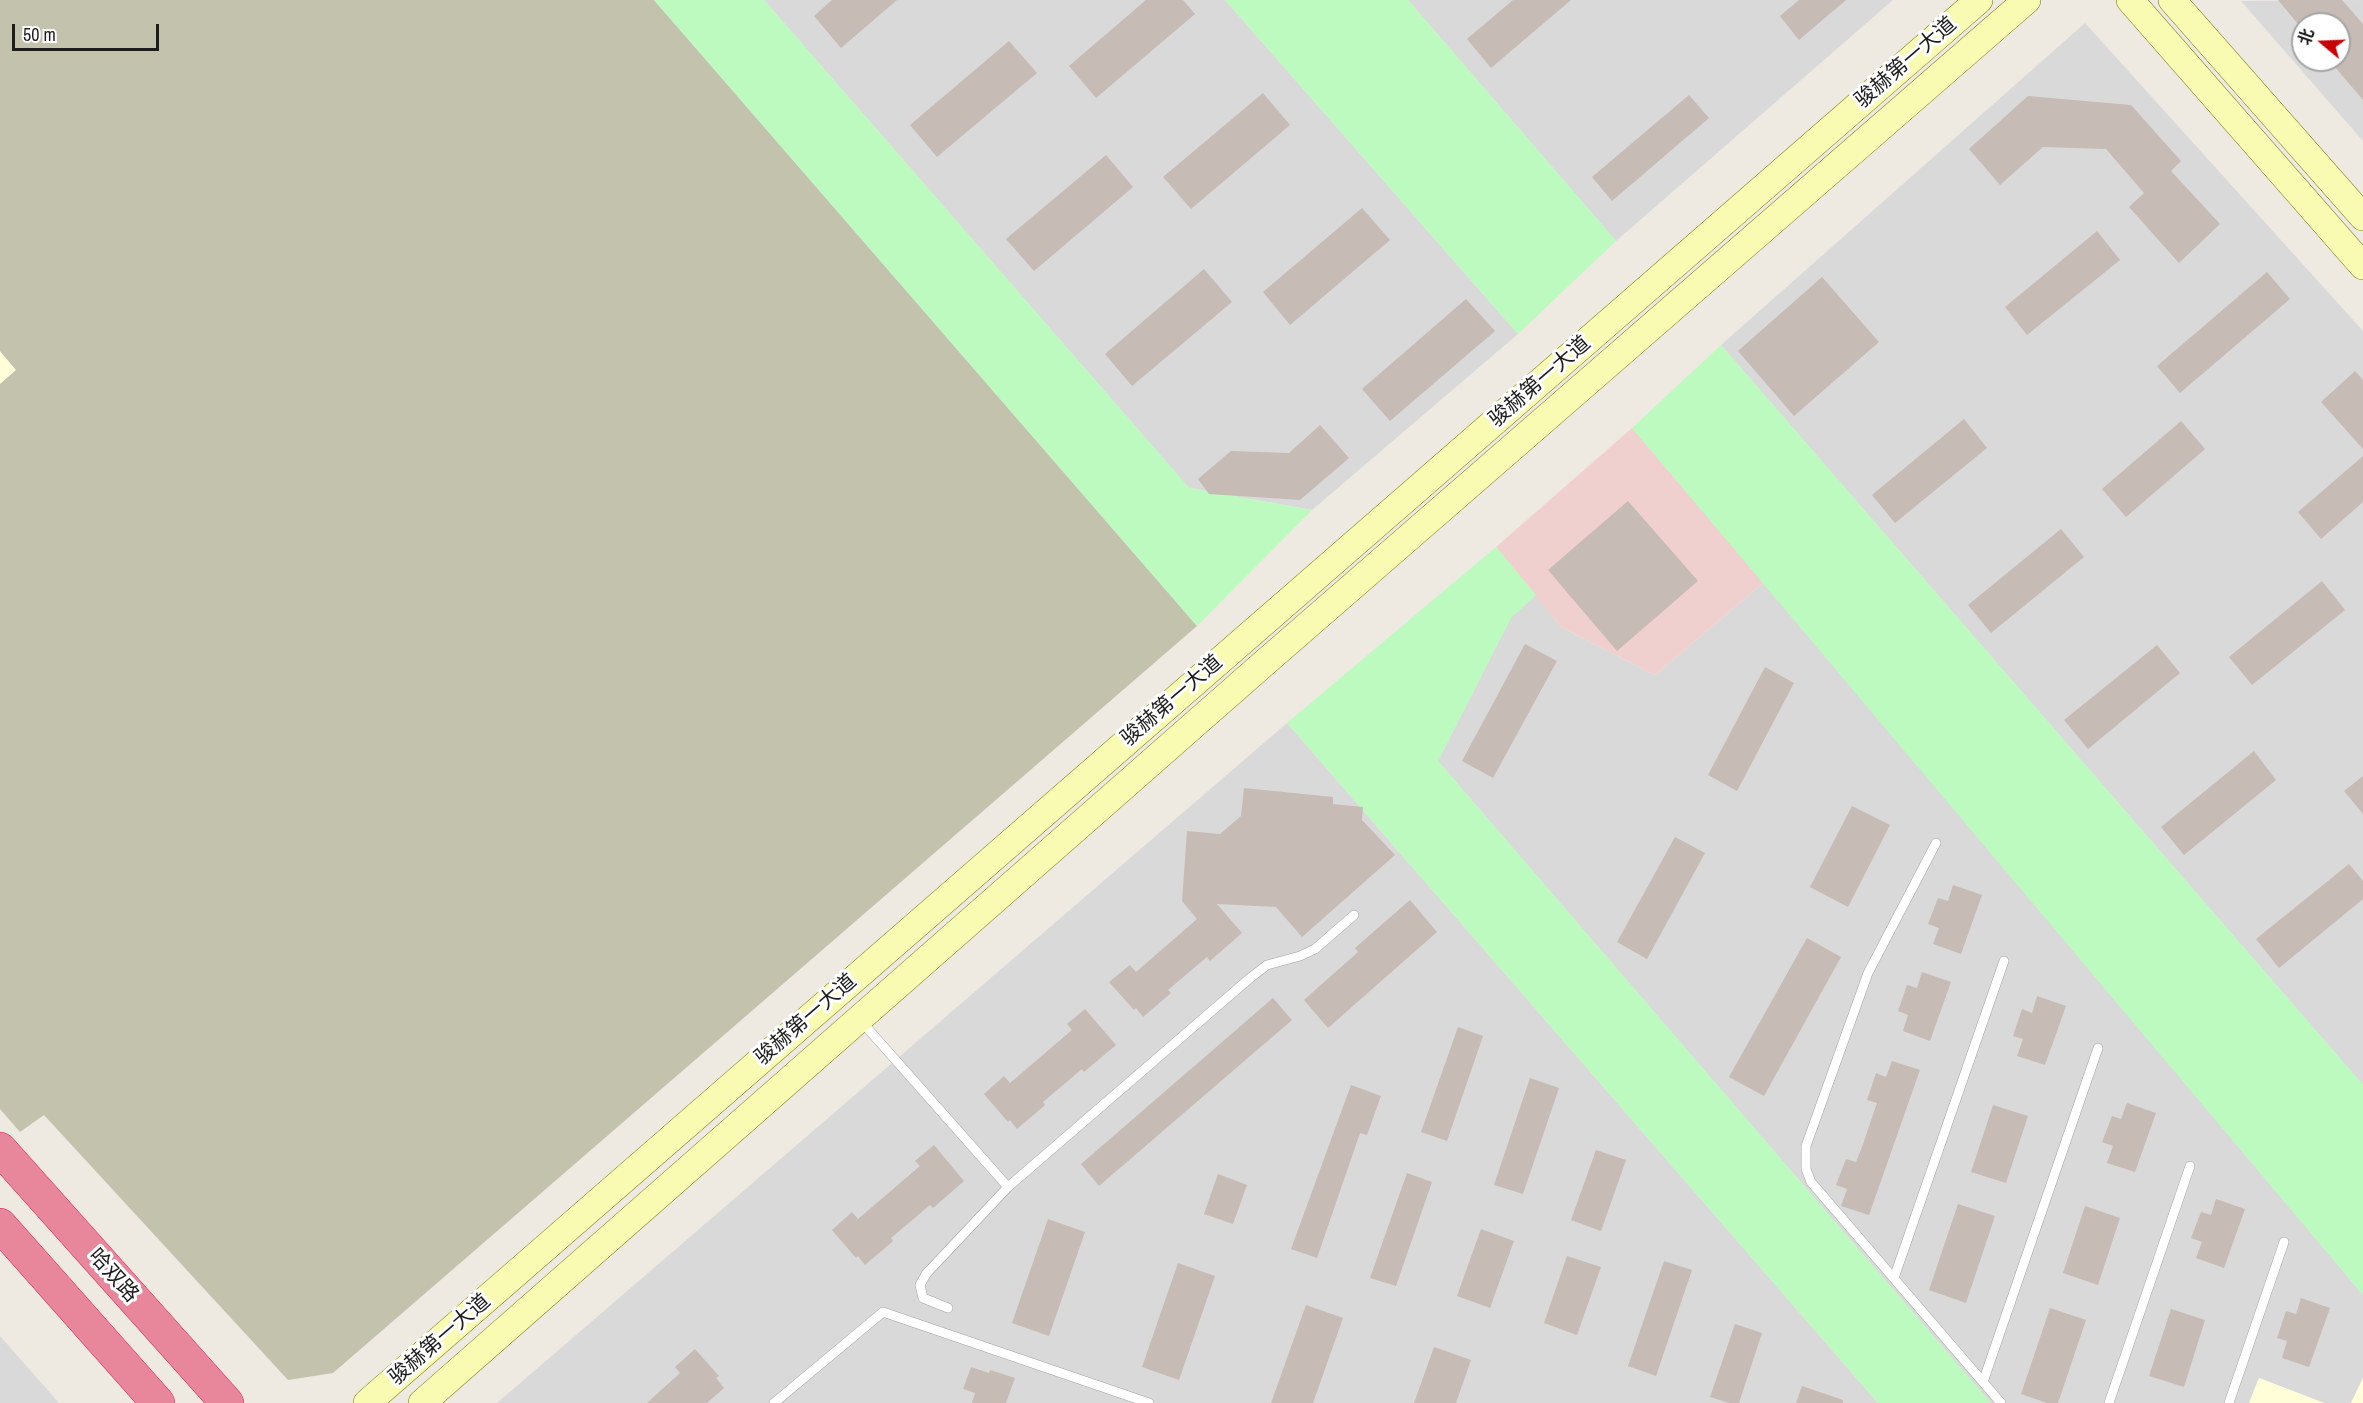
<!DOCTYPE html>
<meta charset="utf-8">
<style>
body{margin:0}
#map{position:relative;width:2363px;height:1403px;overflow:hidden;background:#eee9e1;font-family:"Archivo Narrow","Noto Sans SC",sans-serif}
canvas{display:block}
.north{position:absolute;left:2291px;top:12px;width:60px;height:60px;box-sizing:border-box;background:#fff;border:2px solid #a4a4a4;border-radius:50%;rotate:289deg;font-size:16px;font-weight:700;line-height:24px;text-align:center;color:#1c1c1c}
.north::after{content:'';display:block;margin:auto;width:21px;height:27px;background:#c80006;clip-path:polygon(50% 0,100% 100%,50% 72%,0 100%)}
.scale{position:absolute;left:12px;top:24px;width:147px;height:27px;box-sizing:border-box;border:3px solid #1c1c1c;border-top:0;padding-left:8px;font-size:18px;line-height:21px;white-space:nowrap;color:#1c1c1c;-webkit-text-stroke:4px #fff;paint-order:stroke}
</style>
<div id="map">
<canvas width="2363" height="1403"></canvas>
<div class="north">北</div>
<div class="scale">50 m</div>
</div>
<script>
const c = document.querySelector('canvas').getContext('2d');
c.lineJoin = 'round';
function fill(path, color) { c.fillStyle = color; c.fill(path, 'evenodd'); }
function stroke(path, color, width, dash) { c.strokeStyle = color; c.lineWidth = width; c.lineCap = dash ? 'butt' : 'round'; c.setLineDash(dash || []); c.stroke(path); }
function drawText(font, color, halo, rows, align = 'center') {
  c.font = font + ' "Archivo Narrow","Noto Sans SC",sans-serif'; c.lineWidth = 6; c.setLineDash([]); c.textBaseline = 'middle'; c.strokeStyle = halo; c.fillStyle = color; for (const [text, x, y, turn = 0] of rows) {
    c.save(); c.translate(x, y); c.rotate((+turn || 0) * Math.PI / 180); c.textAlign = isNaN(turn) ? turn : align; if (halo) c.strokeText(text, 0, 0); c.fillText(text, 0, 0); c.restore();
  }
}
fill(new Path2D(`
 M764,0H1225L1518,334L1312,510L1189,488Z
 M1408,0H1893L1616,241Z
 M2363,0V141L2241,1ZM2303,24H2339V60H2303Z
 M2085,23L2363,331V1085L1721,345Z
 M1764,582L2363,1295V1378L2351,1403H2324L2259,1378L2249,1403H1991L1438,761L1511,617L1536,595L1561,627L1655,675Z
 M1287,723L1878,1403H497Z
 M0,1336L59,1403H0Z`), '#dad9d9');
fill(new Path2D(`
 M1632,428L1764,582L1655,675L1561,627L1496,547Z`), '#f0d0cf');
fill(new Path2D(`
 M0,351L16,370L0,384Z
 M2259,1378L2324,1403H2249Z
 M2363,1378V1403H2351Z`), '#fffed9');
fill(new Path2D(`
 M0,0H654L1197,626L333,1373L288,1380L44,1115L20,1132L0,1109V384L16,370L0,351Z`), '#c2c2ad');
fill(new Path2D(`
 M654,0H764L1189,488L1312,510L1197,626Z
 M1225,0H1408L1616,241L1518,334Z
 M1721,345L2363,1085V1295L1632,428Z
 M1496,547L1536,595L1511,618L1438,761L1991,1403H1878L1287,723Z`), '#bcfabf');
fill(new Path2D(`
 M832,0H897L841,48L814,16Z
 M1146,0H1183L1195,14L1096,98L1069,66Z
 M1513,0H1571L1491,68L1467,39Z
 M1799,0H1846L1799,40L1780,16Z
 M2278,0H2342L2363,24V100L2329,60H2339V24H2298Z
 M1009,41L1037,73L937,157L910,125Z
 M1263,93L1290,125L1191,209L1163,177Z
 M1689,95L1709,118L1612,201L1592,177Z
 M2028,96L2131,105L2181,161L2171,171L2220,224L2179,263L2129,207L2144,193L2106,149L2043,147L2000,185L1969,149Z
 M1106,155L1133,187L1034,271L1006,239Z
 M1362,208L1390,240L1290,325L1263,292Z
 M2097,231L2120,260L2027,335L2005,307Z
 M1204,269L1232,302L1132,386L1105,354Z
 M2267,272L2290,299L2180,393L2157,366Z
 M1822,277L1879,342L1794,416L1738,351Z
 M1466,299L1495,331L1390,421L1362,389Z
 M2355,371L2363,380V449L2321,402Z
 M1964,419L1987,448L1895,523L1872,495Z
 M2181,421L2205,449L2126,517L2102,489Z
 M1320,425L1349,458L1300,500L1209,494L1198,479L1231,451L1289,453Z
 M2363,456V502L2321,539L2298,512Z
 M1628,501L1698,581L1617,651L1548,570Z
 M2061,529L2084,557L1991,633L1968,605Z
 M2322,581L2345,610L2252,685L2229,657Z
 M1525,644L1557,661L1493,778L1462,761Z
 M2157,645L2180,673L2088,749L2064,720Z
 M1765,667L1794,683L1737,791L1708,775Z
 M2254,751L2276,780L2184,855L2161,827Z
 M2363,776V814L2344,791Z
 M1244,788L1333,797V804L1363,807L1362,820L1395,855L1302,937L1276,907L1217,904L1242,933L1210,961L1207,957L1168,990L1171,993L1143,1017L1136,1008L1134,1010L1109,982L1130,965L1136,972L1197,919L1182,901L1187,831L1220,834L1241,816Z
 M1852,806L1890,825L1848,907L1810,887Z
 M1675,837L1705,853L1647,959L1617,942Z
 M2349,864L2363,881V899L2279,968L2256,939Z
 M1953,885L1982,895L1961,954L1933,944L1939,928L1928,924L1938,898L1948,901Z
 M1410,900L1437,932L1328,1028L1304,1000L1358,952L1355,948Z
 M1807,938L1841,957L1764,1096L1729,1077Z
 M1922,972L1951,982L1930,1041L1903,1031L1908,1015L1898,1011L1907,985L1917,988Z
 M2037,996L2066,1006L2045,1065L2017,1056L2023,1039L2013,1036L2022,1009L2032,1013Z
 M1273,998L1292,1020L1099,1186L1081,1164Z
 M1085,1009L1116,1045L1084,1072L1082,1069L1043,1102L1045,1105L1017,1129L1010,1120L1008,1122L984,1094L1004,1076L1010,1083L1072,1030L1067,1024Z
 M1458,1027L1483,1036L1447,1141L1421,1132Z
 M1892,1061L1920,1070L1869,1215L1841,1206L1847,1189L1836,1185L1846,1159L1856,1162L1862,1147L1877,1103L1867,1100L1876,1073L1886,1077Z
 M1530,1078L1559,1088L1523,1194L1494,1185Z
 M1351,1085L1381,1096L1367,1135L1360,1133L1317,1258L1291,1249Z
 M2127,1103L2156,1113L2135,1172L2107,1163L2113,1146L2102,1142L2112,1116L2121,1119Z
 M1993,1105L2028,1116L2006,1183L1971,1172Z
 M934,1145L964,1181L933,1208L930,1205L891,1238L893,1241L865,1265L858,1256L856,1258L832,1230L852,1212L858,1219L920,1166L915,1161Z
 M1596,1150L1626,1160L1601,1231L1571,1220Z
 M1407,1173L1432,1182L1396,1286L1370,1278Z
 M1218,1174L1247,1185L1233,1224L1204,1214Z
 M2216,1199L2245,1209L2224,1268L2196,1258L2202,1242L2191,1238L2201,1212L2211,1215Z
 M1958,1204L1995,1216L1966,1303L1929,1290Z
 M2085,1206L2120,1218L2098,1285L2063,1273Z
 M1048,1219L1085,1232L1049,1336L1012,1323Z
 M1481,1229L1514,1241L1490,1308L1457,1296Z
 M1567,1256L1601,1267L1577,1335L1544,1323Z
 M1664,1261L1692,1270L1656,1376L1628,1366Z
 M1178,1263L1215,1276L1179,1380L1142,1367Z
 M2301,1298L2330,1308L2309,1367L2282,1358L2287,1341L2277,1338L2286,1311L2296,1314Z
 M1306,1305L1343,1318L1313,1403H1271Z
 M2050,1308L2086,1320L2058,1403H2047L2021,1394Z
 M2171,1309L2205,1320L2184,1387L2149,1376Z
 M1735,1324L1762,1333L1739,1403H1729L1710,1397Z
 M1434,1347L1471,1360L1456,1403H1414Z
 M695,1349L719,1376L716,1378L724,1388L707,1403H647L680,1373L675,1367Z
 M971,1367L989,1373L990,1370L1015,1378L1006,1403H972L975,1393L963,1389Z
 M1802,1386L1843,1400V1403H1796Z`), '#c6bbb5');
const lane = new Path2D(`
 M1936,843L1868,973L1806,1146V1169L1811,1182L2001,1403
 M861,1021L1008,1187L926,1274L920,1285L923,1298L948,1308
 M1008,1187L1250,978L1267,965L1300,956L1315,949L1354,915
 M1894,1278L2004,961
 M1983,1382L2098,1048
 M774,1403L883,1312L1149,1403
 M2109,1403L2190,1166
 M2229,1403L2284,1242`);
const secondary = new Path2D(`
 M2130,0L2363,266
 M2172,0L2363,217
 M367,1403L1979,0
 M422,1403L1262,665L2027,0`);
const highway = new Path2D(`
 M0,1149L227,1403
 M0,1225L158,1403`);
stroke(lane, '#a3a3a3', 10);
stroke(secondary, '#6c7402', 28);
stroke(highway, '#db1f66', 34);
stroke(lane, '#fff', 9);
stroke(secondary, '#fafbb2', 27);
stroke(highway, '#e8869b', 33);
drawText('21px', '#1c1c1c', '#fff', [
 ["骏赫第一大道",1906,63,-41],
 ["骏赫第一大道",1540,382,-41],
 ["骏赫第一大道",1172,701,-41],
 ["骏赫第一大道",806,1020,-41],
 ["哈双路",113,1276,48],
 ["骏赫第一大道",440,1340,-41]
]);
</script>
